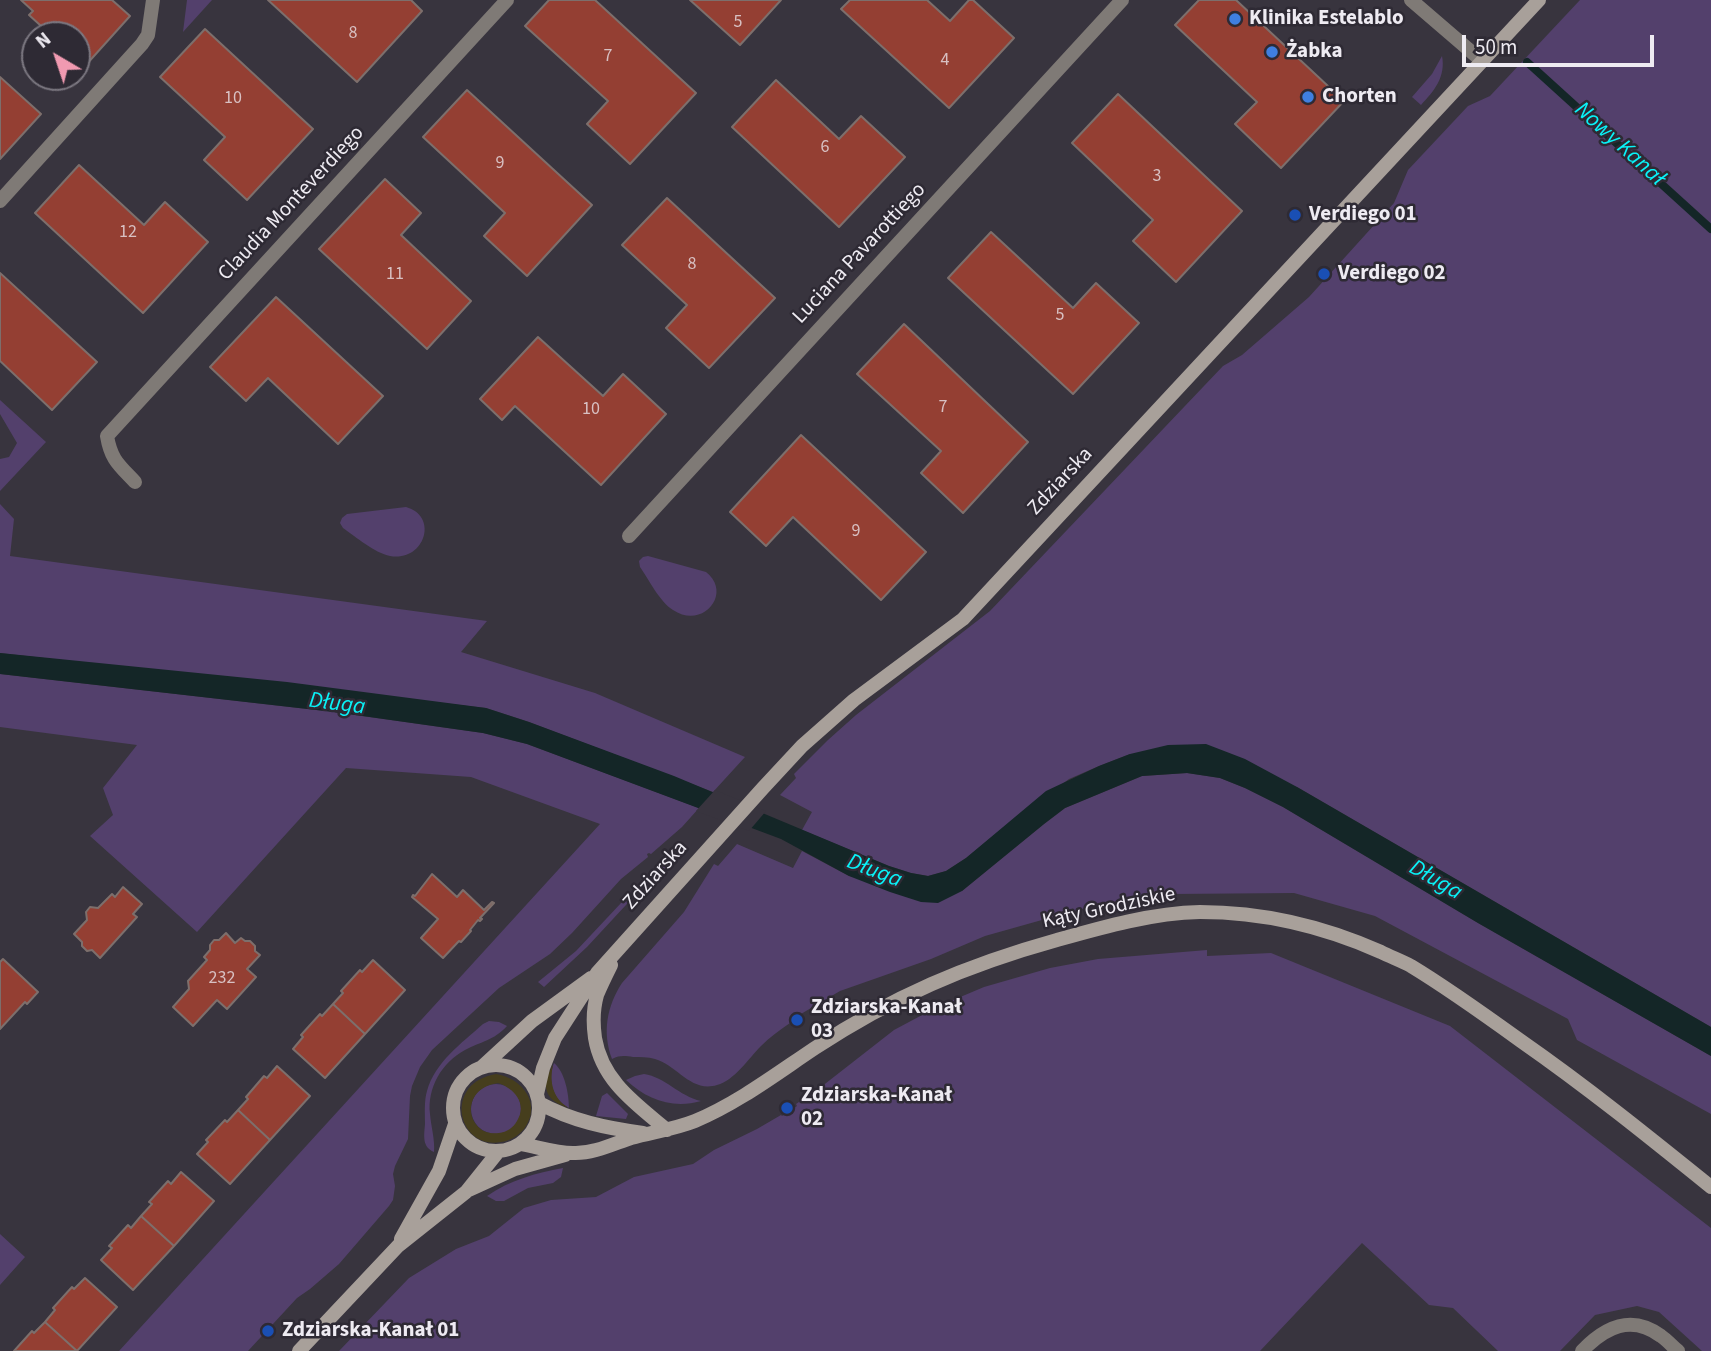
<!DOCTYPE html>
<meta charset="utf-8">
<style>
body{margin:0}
#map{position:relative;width:1711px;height:1351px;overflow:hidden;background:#38343e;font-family:"Source Sans 3",sans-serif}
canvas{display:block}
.north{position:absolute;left:21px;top:21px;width:70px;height:70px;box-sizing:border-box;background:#2e2a34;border:2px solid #7b7780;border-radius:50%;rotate:321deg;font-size:19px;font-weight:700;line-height:28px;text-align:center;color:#eeebf2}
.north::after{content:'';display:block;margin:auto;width:24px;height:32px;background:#f19ab1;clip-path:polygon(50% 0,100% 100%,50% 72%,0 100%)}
.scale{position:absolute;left:1462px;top:35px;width:192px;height:32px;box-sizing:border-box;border:4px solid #eeebf2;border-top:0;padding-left:9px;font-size:21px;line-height:24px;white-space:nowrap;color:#eeebf2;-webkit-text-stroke:5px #2e2a34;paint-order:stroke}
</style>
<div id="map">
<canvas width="1711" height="1351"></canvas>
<div class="north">N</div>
<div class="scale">50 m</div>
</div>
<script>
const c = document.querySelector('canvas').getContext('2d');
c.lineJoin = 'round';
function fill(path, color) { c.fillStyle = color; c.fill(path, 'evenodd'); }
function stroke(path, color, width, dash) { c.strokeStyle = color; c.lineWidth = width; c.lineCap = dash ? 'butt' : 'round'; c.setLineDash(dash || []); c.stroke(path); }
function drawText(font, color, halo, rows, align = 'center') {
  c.font = font + ' "Source Sans 3",sans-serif'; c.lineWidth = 5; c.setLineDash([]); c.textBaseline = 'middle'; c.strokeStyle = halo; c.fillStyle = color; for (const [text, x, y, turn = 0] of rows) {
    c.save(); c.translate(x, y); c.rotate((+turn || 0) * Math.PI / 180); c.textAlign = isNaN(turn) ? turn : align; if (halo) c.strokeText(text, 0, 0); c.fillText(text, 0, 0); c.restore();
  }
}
fill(new Path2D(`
 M187,0H212L183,32Z
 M1580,0H1711V1027L1297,787L1130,754L1099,766L1069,779L998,832L966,858L946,871L928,876L911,873L889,866L802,830L812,812L780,795L796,778L794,774L828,740L856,715L990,611L1223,366L1242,355L1309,297L1394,203L1408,170L1468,106L1490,96Z
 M1442,56C1446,77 1434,91 1421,105L1412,97L1432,74Z
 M0,400L46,442L0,491V459L9,457L17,443L0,414Z
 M0,504L14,519L10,556L487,621L461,652L595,693L745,757L713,792L529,722L486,708L0,653Z
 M406,507C439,516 425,562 390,556C375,553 356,537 343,528L340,523L342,518L347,514Z
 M648,556L706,572C733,593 703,630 673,610C660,602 649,580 640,567L639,561L643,557Z
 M0,674L334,712L483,733L527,744L699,808L682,827L651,854L649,853L647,854L648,857L621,879L572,933L550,954L499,988L432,1050L420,1067L412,1086L410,1096L408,1139L395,1166L393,1174L395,1186L393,1200L389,1206L339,1264L310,1289L297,1298L248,1351H119L600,824L471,777L346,768L197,932L90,836L113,815L103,788L137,745L0,727Z
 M1187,773L1220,778L1245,788L1283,807L1478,923L1711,1056V1114L1577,1040L1568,1019L1375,916L1294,893L1171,894L1081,909L985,936L931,959L840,991L789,1021L790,1023C780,1030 770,1037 761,1046C748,1059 735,1080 717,1085C691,1093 677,1065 655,1059C648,1057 640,1057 633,1057C625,1056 620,1055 612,1059C602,1032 607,1006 622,983L684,912L714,864L718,866L737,844L793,868L802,851L849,876L962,891L1044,824L1065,808L1142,776Z
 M675,856L678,859L638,892L587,947L544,987L538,982L576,951L637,886Z
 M1207,950V956L1271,953L1450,1026L1711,1228V1351H1702L1659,1312L1637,1306L1595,1315L1560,1351H1498L1453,1308L1429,1305L1362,1243L1260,1351H339L409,1278L456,1249L489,1236L524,1208L551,1200L596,1197L634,1177L693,1164L714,1150L757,1129L781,1115L782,1116L797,1106L796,1104L821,1087L894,1030L939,1006L984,987L1050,968L1098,959Z
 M489,1021L499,1022L507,1026C493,1041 482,1041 465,1050C442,1062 427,1088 430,1114C431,1127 435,1139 434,1152C422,1147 424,1136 425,1124C425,1113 424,1101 427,1091C435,1062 462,1043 483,1024Z
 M554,1063C565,1072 569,1094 569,1108C553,1100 547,1080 554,1063Z
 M644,1074C665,1077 679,1096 701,1101C673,1109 647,1100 626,1080L635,1076Z
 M471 1109a25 25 0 1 1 50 0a25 25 0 1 1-50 0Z
 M607,1093L628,1114L626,1119L596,1116L602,1096Z
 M563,1168L561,1177L553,1183L528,1188L504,1201H496L487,1196C510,1180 536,1173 563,1168Z
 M0,1234L25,1257L0,1285Z`), '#53406c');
fill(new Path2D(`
 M553,1065C549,1082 553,1099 569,1108C545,1101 540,1086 553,1065Z
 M496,1074C522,1078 543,1104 524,1129C518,1136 510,1141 501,1142C458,1150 442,1083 496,1074ZM498,1083C514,1088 528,1104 517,1121C513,1128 507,1132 499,1133C467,1138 457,1089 498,1083Z`), '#463e1d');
fill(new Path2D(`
 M0,653L287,682L486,708L529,722L674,776L889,866L911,873L928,876L946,871L966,858L1046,791L1099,766L1130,754L1168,745L1206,744L1245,759L1297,787L1711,1027V1056L1478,923L1283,807L1245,788L1220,778L1187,773L1142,776L1065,808L1044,824L962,891L938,903L921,902L890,892L849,876L781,839L527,744L483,733L334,712L0,674Z`), '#142627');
fill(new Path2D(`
 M715,790L766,811L749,831L696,811Z`), '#38343e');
stroke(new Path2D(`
 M1527,62L1711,229`), '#142627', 8);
const building = new Path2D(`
 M21,0H112L130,16L85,66L77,58V35H51L29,15L33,11Z
 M268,0H411L422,11L357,82Z
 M549,0H595L696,93L630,164L587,124L608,101L525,26Z
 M690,0H781L740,45Z
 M850,0H927L950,21L969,0H973L1014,38L949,108L841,9Z
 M1199,0H1236L1344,101L1281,168L1235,124L1257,102L1175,25Z
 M205,29L313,129L247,200L204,160L225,137L160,77Z
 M0,77L41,114L0,159Z
 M776,80L839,139L861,116L905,157L839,227L732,127Z
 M467,90L592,205L527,276L484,236L505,213L423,137Z
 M1118,94L1242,211L1176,282L1133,241L1153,220L1072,143Z
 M79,165L144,225L165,202L208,242L143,313L35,213Z
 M385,179L421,213L401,235L471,301L427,349L319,249Z
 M667,198L775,298L709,368L666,328L687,305L622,245Z
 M991,232L1073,308L1096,283L1139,323L1073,394L948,278Z
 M0,273L97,362L52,410L0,361Z
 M276,297L383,396L338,444L268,378L246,401L210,367Z
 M904,324L1028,442L963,513L921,473L941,451L857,374Z
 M538,337L603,396L623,374L666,414L601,485L515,406L502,420L480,399Z
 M801,435L926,552L881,600L793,517L766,546L730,512Z
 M432,874L457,897L463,890L484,910L492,902L494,903L480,918L482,919L480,921L478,920L470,930L471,931L461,942L459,941L443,958L421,938L438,919L412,897L413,895L415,896Z
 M123,887L142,904L133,914L137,917L100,958L92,950L87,951L82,946V942L74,934L87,920L86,912L90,907L98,908L112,894L115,897Z
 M226,933L235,943L241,938L245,941H250L255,946V951L260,955L247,969L256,977L227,1009L217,1000L193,1026L173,1007L189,989L188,981L207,960L204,957L210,950V945L214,940H219Z
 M3,959L38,992L27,1004L25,1002L0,1029V962Z
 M373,960L405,990L365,1034L333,1004L343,993L341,991L360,970L362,972Z
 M333,1004L365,1034L325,1078L293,1049L303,1037L301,1035L320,1014L322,1016Z
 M277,1066L310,1096L270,1140L238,1110L248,1099L246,1097L264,1076L267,1078Z
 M238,1110L270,1140L230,1184L197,1154L208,1142L206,1140L225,1120L227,1122Z
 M181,1172L214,1201L174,1246L141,1216L152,1204L149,1202L168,1181L171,1184Z
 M141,1216L174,1246L133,1290L101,1260L112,1248L109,1246L128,1225L131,1228Z
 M85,1278L117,1307L77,1351L45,1322L55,1310L53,1308L72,1287L74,1289Z
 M45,1322L77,1351H14L32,1331L34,1333Z`);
fill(building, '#943f33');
stroke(building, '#7d6f6c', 2);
stroke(new Path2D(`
 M1411,0L1482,61
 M0,201L142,44L148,35L153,0
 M135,482C119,465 111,460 107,436L507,0
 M629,536L1122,0
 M1582,1351C1605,1327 1631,1314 1661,1336C1667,1340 1672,1346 1678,1351`), '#7f7a76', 14);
stroke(new Path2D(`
 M611,965C606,975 601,985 597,995C593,1009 593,1024 595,1038C602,1081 636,1104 667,1130
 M453 1108a43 43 0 1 1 86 0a43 43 0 1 1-86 0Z
 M482,1067L532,1021L591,978
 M537,1094L543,1068L555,1038L597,973L763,788L802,746L854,700L963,619L1539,0
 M539,1103C572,1121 606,1128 643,1133
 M521,1144C538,1147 556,1153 573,1153C593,1154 613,1144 631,1138C653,1132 675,1129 695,1121C738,1103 776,1074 815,1048C892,997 967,965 1057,940C1103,927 1152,913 1200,912C1262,912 1325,927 1381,952C1391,957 1402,961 1411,966C1449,989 1485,1015 1521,1041C1587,1087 1649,1137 1711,1187
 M469,1190L515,1169L565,1155
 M401,1239L439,1171L455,1124
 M299,1351L398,1246L466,1192L498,1152`), '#a8a09a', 14);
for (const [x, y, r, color] of [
 [1235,19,7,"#3f7fe0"],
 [1272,52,7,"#3f7fe0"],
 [1308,97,7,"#3f7fe0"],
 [1295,215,7,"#1a4fb4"],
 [1324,274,7,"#1a4fb4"],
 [797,1020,7,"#1a4fb4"],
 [787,1108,7,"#1a4fb4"],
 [268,1331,7,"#1a4fb4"]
]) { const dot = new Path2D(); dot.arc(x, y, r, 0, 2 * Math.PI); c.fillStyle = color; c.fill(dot); stroke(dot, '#2e2a34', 2.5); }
drawText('18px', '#d8c0c2', null, [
 ["5",738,23],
 ["8",353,34],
 ["7",608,57],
 ["4",945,61],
 ["10",233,99],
 ["6",825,148],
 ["9",500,164],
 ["3",1157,177],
 ["12",128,233],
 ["8",692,265],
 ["11",395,275],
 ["5",1060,316],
 ["7",943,408],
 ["10",591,410],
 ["9",856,532],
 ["232",222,979]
]);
drawText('bold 21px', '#eeebf2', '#2e2a34', [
 ["Klinika Estelablo",1249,19],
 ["Żabka",1286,52],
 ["Chorten",1322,97],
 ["Verdiego 01",1309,215],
 ["Verdiego 02",1338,274],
 ["Zdziarska-Kanał",811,1008],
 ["03",811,1032],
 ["Zdziarska-Kanał",801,1096],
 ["02",801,1120],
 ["Zdziarska-Kanał 01",282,1331]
], 'left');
drawText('21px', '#eeebf2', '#2e2a34', [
 ["Claudia Monteverdiego",292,204,-47],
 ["Luciana Pavarottiego",860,254,-47],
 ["Zdziarska",1061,482,-47],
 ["Zdziarska",656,876,-48],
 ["Kąty Grodziskie",1109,909,-12]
]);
drawText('italic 23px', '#09f3f8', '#2e2a34', [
 ["Nowy Kanał",1619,145,42],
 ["Długa",337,705,7],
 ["Długa",874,872,21],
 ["Długa",1435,881,30]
]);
</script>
